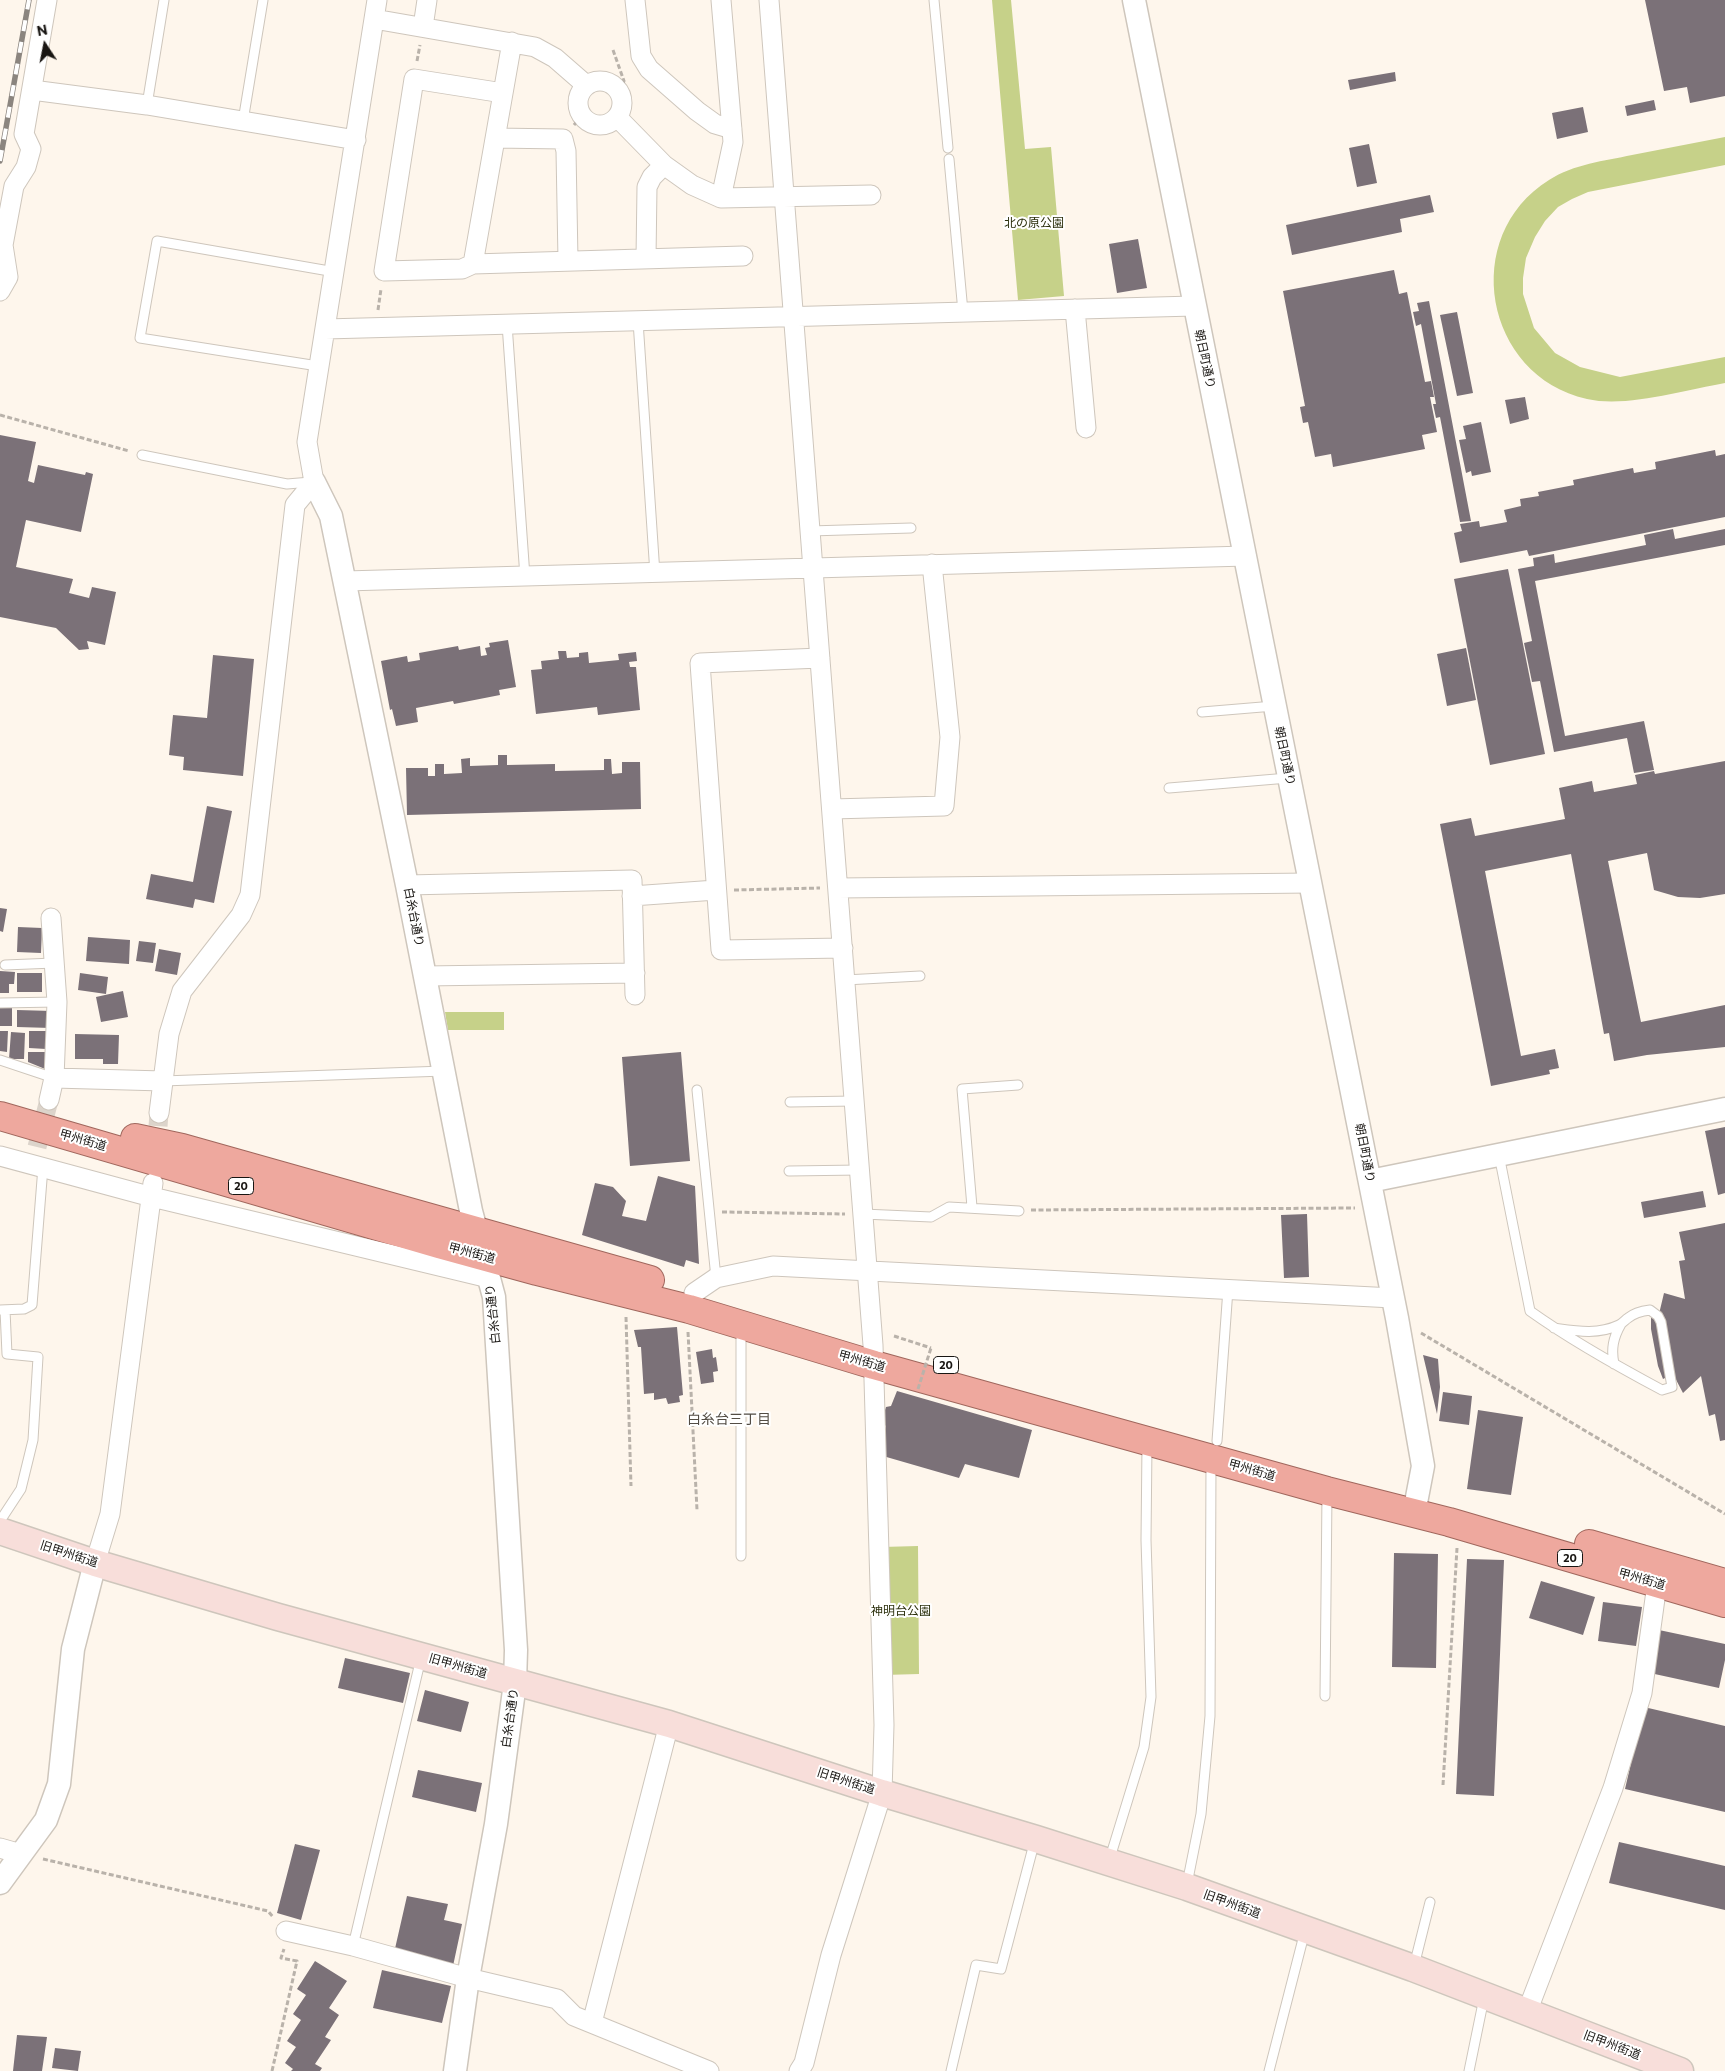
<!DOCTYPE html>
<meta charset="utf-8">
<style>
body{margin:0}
#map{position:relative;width:1725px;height:2071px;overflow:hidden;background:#fef6ec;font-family:Commissioner,sans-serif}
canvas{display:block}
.north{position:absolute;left:20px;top:20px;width:50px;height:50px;-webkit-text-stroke:4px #fff;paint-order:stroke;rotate:349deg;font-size:14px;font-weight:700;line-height:20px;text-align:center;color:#191613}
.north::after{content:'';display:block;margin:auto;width:18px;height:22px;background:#191613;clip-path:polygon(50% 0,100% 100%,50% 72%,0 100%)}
</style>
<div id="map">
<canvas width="1725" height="2071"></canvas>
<div class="north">N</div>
</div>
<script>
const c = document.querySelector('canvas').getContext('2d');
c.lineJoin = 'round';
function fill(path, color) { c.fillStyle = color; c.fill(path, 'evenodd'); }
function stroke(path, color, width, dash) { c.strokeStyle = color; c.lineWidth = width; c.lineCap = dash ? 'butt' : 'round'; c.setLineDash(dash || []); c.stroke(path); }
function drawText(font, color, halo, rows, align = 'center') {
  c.font = font + ' Commissioner,"Noto Sans JP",sans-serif'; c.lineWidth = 4; c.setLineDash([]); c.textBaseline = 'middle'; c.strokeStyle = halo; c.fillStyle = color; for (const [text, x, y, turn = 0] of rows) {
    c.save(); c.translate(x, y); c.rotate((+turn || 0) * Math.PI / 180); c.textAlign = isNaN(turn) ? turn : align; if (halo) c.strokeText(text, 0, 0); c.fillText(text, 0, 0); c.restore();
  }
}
fill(new Path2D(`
 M992,0H1011L1025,149L1051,147L1064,296L1018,300Z
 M1725,137V165L1588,192L1572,199L1558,207L1545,221L1535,237L1526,258L1523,278V294L1534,328L1555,353L1580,367L1620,377L1725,357V383C1685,390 1626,408 1587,399C1484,376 1459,236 1549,180C1574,164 1604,161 1632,155C1663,149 1694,143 1725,137Z
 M445,1012H504V1030H448Z
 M918,1546L919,1674L884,1675L882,1547Z`), '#c6d189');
fill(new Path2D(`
 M1645,0H1725V96L1690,103L1687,87L1664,91Z
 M1395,72L1396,81L1350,90L1348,80Z
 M1654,100L1656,110L1627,116L1625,106Z
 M1583,107L1588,132L1557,139L1552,113Z
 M1369,144L1377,183L1357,187L1349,148Z
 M1430,195L1434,212L1400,219L1402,232L1292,255L1286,225Z
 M1138,239L1147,288L1117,293L1109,244Z
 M1394,270L1399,294L1407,292L1425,382L1431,381L1434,397H1430L1437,432L1422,435L1425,449L1333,467L1331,454L1315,457L1308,422L1303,423L1300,407L1305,406L1283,291Z
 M1429,301L1471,521L1460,522L1440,417L1436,418L1433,404H1436L1421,324L1416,326L1413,312L1419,311L1417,303Z
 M1457,312L1473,393L1457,396L1440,315Z
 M1525,397L1529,419L1510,424L1505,400Z
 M1481,422L1491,472L1472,476L1471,471L1466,473L1459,440L1466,439L1463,426Z
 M0,435L36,442L28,481L34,483L38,465L85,475L86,472L93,474L81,532L26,520L16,567L73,579L69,593L89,598L92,587L116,592L105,645L87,641L89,649L79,650L56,628L0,617Z
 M1715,450L1716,456L1725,454V517L1529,556L1527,550L1460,563L1454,533L1462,531L1460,524L1479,521L1480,527L1507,522L1504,510L1521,506L1520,499L1539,496L1538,492L1574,485L1573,480L1633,468L1634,473L1656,469L1655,462Z
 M1673,529L1675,539L1725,529V545L1535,581L1565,736L1644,721L1654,770L1634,773L1627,738L1554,752L1540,681L1532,682L1524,643L1532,641L1518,569L1534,566L1533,558L1554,554L1555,563L1646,545L1644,535Z
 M1508,569L1545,754L1490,765L1454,579Z
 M508,640L516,687L499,690L500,695L454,704L453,701L416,708L418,722L396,726L392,709L390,710L381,661L407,656L408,662L420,660L419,653L458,646L459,650L480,646L481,656L487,655L485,648L490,647L489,643Z
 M1466,648L1476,700L1447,706L1437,654Z
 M558,651H566L567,658L579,657V653L588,652L589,663L619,660L618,654L636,652L637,661L629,662L630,667H636L640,710L598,715L597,707L536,714L531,670L542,669L541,661L559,659Z
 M213,655L254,659L243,776L183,770L184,757L169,755L173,715L207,718Z
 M498,755H507V765L555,764V771L604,770V759H611L612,774L622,773V762H640L641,809L407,815L406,768H428V776H435V764H444V774L462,773L461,759L470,758V766L498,765Z
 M1725,761V894L1700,898L1678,897L1654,890L1647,853L1608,861L1641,1022L1725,1005V1047L1647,1055L1614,1061L1609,1033L1604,1034L1571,854L1485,871L1521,1056L1555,1049L1559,1068L1549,1070L1550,1074L1491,1086L1440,824L1471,818L1475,836L1565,819L1559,788L1592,781L1594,792L1637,784L1635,775L1654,771L1655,774Z
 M207,806L232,811L214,903L195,899L193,908L146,899L151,874L193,882Z
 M0,908L7,909L3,932L0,931Z
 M18,927L42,928L41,953L17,952Z
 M88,937L130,940L129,964L86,961Z
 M139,941L156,943L153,963L136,961Z
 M159,949L181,953L177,975L155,971Z
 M0,971L15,972L14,984H9V993H0Z
 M17,973H42V992H17Z
 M80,973L108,977L106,994L78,990Z
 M123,991L128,1017L101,1022L96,997Z
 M0,1008H12V1026H0Z
 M17,1010L52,1011L51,1028L17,1027Z
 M0,1031H8L7,1052L0,1051Z
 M29,1031H47L46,1049L29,1048Z
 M11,1032L25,1033L24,1059H9Z
 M75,1034L119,1035L118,1064H103V1059H75Z
 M28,1052H51L50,1071L28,1062Z
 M681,1052L690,1161L630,1166L622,1057Z
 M1725,1127V1193L1718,1195L1705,1131Z
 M658,1176L695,1186L699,1264L686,1260L684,1267L582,1235L595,1183L613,1187L626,1201L622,1216L646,1221Z
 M1703,1191L1706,1207L1644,1218L1641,1202Z
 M1307,1214L1309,1277L1284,1278L1281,1215Z
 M1725,1223V1440L1720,1441L1715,1414L1709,1416L1701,1376L1683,1393L1673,1374L1663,1379L1658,1366L1651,1329V1313L1659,1314L1664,1293L1685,1299L1679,1261L1685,1260L1679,1232Z
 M677,1327L683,1395L679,1396L680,1402L668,1404L666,1398L654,1400V1393L644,1394L641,1347H638L634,1330Z
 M712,1349L713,1358L716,1357L718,1371L713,1372L714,1382L701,1384L696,1352Z
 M1423,1355L1438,1359L1440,1387L1437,1414Z
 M897,1391L1032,1430L1019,1478L965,1464L959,1478L883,1456L886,1443L882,1442L886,1426L881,1422L886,1407L891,1406Z
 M1443,1392L1472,1396L1469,1425L1439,1421Z
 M1478,1410L1523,1417L1511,1495L1467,1489Z
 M1394,1553L1438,1554L1436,1668L1392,1667Z
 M1467,1559L1504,1560L1494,1796L1456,1794Z
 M1541,1581L1595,1597L1583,1635L1529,1618Z
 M1603,1602L1642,1607L1636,1646L1598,1641Z
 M1659,1630L1725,1644V1660L1719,1688L1650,1673Z
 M345,1658L410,1673L403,1703L338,1688Z
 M425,1690L469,1702L461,1732L417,1721Z
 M1644,1707L1725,1726V1812L1625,1789Z
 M418,1770L482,1783L476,1812L412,1797Z
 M1619,1842L1725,1866V1910L1609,1883Z
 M295,1844L320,1850L301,1920L277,1913Z
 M407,1896L448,1904L444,1920L462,1924L453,1966L394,1953Z
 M315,1961L347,1981L329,2008L339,2015L325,2037L331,2040L315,2064L322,2068L320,2071H291L293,2069L285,2063L296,2047L287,2041L301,2020L293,2014L306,1995L297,1989Z
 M382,1970L451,1986L442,2023L373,2008Z
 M17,2035L47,2037L42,2071H13Z
 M55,2048L81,2051L78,2071L52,2068Z`), '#7b7178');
stroke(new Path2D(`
 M37,1147L49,1100
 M156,1154L159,1113`), '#dcd4cb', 19, [19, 9]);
const service = new Path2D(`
 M934,0L948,148
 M147,105L164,0
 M243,121L263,0
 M949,159L963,312
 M638,321L655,574
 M507,324L525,577
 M318,366L140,338L157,241L335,272
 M142,455L287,484L311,482
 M810,531L911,528
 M1202,712L1274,706
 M1169,788L1288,778
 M5,965L54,963
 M845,980L920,976
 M0,1003L57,1002
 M0,1060L54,1078
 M163,1081L444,1071
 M697,1090L716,1278
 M790,1102L855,1101
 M1499,1155L1530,1311C1572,1341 1617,1366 1662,1390L1672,1387L1661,1322L1658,1316L1650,1310C1642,1311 1634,1313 1628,1318C1625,1320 1623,1323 1619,1325C1598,1335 1576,1331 1554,1328
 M789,1171L860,1170
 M972,1207L962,1089L1018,1085
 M863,1214L931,1217L949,1207L1019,1211
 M0,1310L24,1309L32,1305L43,1167
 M741,1329V1556
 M1614,1364C1611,1349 1613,1338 1621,1324
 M1217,1441L1228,1289
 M0,1521L21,1489L33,1440L38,1357L7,1354L5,1310
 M1325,1696L1327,1493
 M1109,1861L1144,1747L1151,1697L1146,1540L1147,1445
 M1187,1884L1201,1814L1210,1716L1211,1461
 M353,1946L421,1658
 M1414,1966L1430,1902
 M951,2071L976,1965L1001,1969L1035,1840
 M1269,2071L1305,1931
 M1469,2071L1484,1998`);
const minor = new Path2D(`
 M635,0L641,56L649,69L697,111L715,124L732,129
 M769,0L873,1345L884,1725L882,1793L831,1955L804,2063L799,2071
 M374,19L535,47L555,58L586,85
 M423,27L427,0
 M578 103a22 22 0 1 1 44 0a22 22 0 1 1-44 0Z
 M32,90L147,105L356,140
 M503,93L414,79L384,271L462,269L473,264L743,256
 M617,117L664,165L692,185L721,198L871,195
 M495,138L563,139L566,151L568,260
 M721,198L733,142L721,0
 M646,258L647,187L652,177L664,165
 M473,264L512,42
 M0,291L8,277L3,245L14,186L26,167L31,149L24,134L47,0
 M1075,309L1086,428
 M325,329L1194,306
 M345,581L1246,556
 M820,658L700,663L721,950L843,948
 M832,809L944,806L950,737L932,564
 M407,885L632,880L635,995
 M838,888L1311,883
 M632,896L716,890
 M51,918L57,1002L54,1078
 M425,976L635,973
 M49,1100L54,1078L163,1081
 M159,1113L169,1034L182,991L241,915L250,895L295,505L314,482L307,442L377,0
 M0,1156L152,1197L489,1278
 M694,1293L716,1278L773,1266L1393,1298
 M95,1563L110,1514L153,1183
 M0,1848L21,1854
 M286,1931L353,1946L468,1978L557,1999L574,2016L709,2071
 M1527,2012L1613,1788L1642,1693L1657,1584
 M592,2023L669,1724`);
const tertiary = new Path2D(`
 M1134,0L1397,1318L1423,1466L1414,1513
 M314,482L331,516L407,885L471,1211L494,1297L516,1650L515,1683L496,1824L468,1978L455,2071
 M1370,1181L1725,1109
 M0,1883L46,1820L59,1784L73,1649L95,1563`);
const secondary = new Path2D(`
 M0,1531L95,1563L278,1617L669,1724L882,1793L1036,1839L1187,1887L1413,1968L1680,2071`);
const trunk = new Path2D(`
 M0,1116L439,1244L537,1271L689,1309L874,1365L1327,1491L1449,1522L1725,1603
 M135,1138L182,1148L650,1280
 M1589,1544L1725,1583`);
stroke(service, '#cec6bc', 11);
stroke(minor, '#cec6bc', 21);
stroke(tertiary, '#cec6bc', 25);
stroke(secondary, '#cec6bc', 29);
stroke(trunk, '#a0675d', 30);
stroke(new Path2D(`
 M613,50L624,81L619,92
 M417,61L420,45
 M574,125L581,116
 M378,310L381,289
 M0,415L129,451
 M734,890L820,888
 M1031,1210L1355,1208
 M722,1212L845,1214
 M626,1317L631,1486
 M688,1332L697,1510
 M1421,1333L1725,1514
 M894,1336L931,1348
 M1443,1785L1457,1548
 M43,1859L268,1911L273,1917
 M272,2071L297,1961L281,1958L284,1949`), '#b9b2aa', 3, [5, 2.5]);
stroke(service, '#fff', 9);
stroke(minor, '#fff', 19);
stroke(tertiary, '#fff', 22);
stroke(secondary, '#f8deda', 26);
stroke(trunk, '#eea89e', 28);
const rail = new Path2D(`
 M0,161L29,0`);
stroke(rail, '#8b857f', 5.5);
stroke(rail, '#fff', 4, [11]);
stroke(new Path2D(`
 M918,1389L931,1348`), '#b9b2aa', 3, [5, 2.5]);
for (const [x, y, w] of [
 [241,1186,25],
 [946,1365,25],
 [1570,1558,25]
]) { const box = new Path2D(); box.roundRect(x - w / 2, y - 8.5, w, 17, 4); c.fillStyle = '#fff'; c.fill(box); stroke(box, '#191613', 1); }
drawText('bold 11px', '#191613', null, [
 ["20",241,1186],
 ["20",946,1365],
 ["20",1570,1558]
]);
drawText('12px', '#2b2f0c', '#fff', [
 ["北の原公園",1034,223],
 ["神明台公園",901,1611]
]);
drawText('12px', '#191613', '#fff', [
 ["朝日町通り",1205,359,78],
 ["朝日町通り",1285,756,78],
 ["白糸台通り",414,917,79],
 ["甲州街道",83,1140,16],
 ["朝日町通り",1365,1153,79],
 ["甲州街道",472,1253,15],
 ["白糸台通り",493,1314,-96],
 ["甲州街道",862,1361,16],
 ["甲州街道",1252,1470,16],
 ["旧甲州街道",69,1554,18],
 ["甲州街道",1642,1579,16],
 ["旧甲州街道",458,1666,16],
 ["白糸台通り",510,1718,-82],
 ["旧甲州街道",846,1781,18],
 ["旧甲州街道",1232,1904,20],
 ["旧甲州街道",1612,2045,21]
]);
drawText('14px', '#534d45', '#fff', [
 ["白糸台三丁目",729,1419]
]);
</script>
